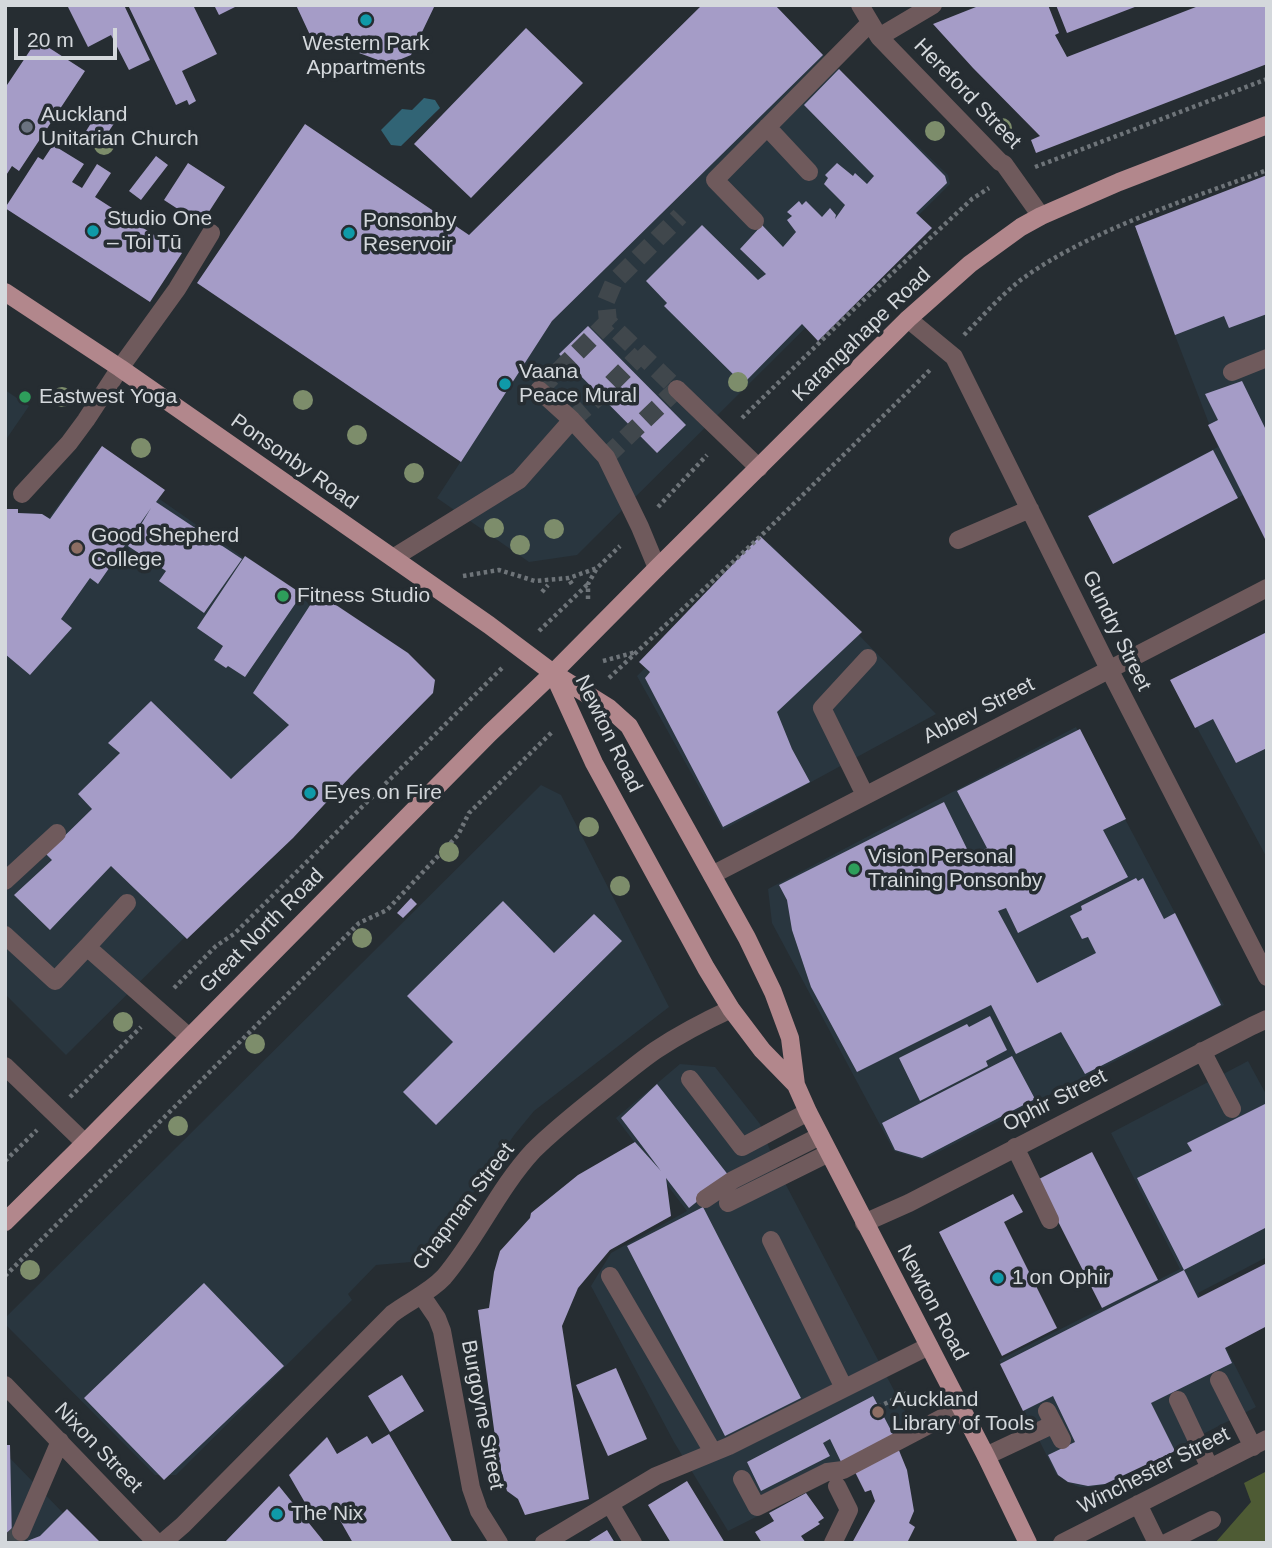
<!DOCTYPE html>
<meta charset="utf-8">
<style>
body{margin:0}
#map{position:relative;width:1272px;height:1548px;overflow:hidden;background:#262d32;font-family:Arial,sans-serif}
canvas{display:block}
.frame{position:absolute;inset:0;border:7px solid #d4d8dc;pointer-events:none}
.scale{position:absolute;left:14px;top:28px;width:103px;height:32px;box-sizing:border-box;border:4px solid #d4d8dc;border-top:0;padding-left:9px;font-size:21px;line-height:24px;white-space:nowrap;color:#d4d8dc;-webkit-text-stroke:5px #262d32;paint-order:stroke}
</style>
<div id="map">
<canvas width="1272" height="1548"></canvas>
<div class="frame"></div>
<div class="scale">20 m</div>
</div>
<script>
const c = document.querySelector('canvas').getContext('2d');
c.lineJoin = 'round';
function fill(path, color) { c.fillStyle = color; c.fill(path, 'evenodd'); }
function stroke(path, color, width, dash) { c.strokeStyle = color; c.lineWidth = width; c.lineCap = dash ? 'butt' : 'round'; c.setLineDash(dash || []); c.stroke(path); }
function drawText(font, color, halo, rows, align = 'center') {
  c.font = font + ' Arial,sans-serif'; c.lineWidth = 7; c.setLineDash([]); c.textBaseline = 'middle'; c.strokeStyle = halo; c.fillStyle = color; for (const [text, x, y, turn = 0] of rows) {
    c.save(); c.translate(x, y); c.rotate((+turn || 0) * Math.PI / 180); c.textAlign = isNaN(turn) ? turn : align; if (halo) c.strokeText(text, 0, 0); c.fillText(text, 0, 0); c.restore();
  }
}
fill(new Path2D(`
 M823,55L948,175L950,184L577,555L529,562L437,498L552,321Z
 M1267,203V538L1243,495L1114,562L1090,513L1218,447L1143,252Z
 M5,390L29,406L5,441Z
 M95,454L400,667L427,697L66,1055L5,994V509H18V513L42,514L49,518Z
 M770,544L936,714L723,830L637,676Z
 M1267,632V858L1172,681Z
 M1076,727L1224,1005L923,1160L894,1151L772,923L768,889Z
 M541,785L561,795L669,1007L534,1111L515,1134L449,1227L423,1261L376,1265L348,1294L352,1300L176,1475H155L5,1324V1318Z
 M1248,1061L1267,1096V1257L1198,1293L1256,1407L1103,1485L1091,1487H1079L1067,1482L1056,1474L999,1360L1180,1269L1111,1133Z
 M680,1064L715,1067L760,1124L776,1166L918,1436L728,1531L674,1442L591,1286L611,1253L687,1211L616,1118Z
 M5,1453L92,1543H5Z`), '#29363f');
fill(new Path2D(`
 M1267,1471V1543H1215L1251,1502L1244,1483Z`), '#4e5b34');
fill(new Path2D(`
 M424,98L435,100L440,108L401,146L391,145L381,130L402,109L412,110Z`), '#316475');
fill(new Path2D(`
 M67,5H124L150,60L129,70L111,35L88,47Z
 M128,5H193L217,54L182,71L196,101L189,105L187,100L176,105Z
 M214,5H239L219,15Z
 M296,5H435L411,55L389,64L310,35Z
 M702,5H775L823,55L552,321L461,462L197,283L305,124L469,235Z
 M981,5H1048L1059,33L1055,35L1067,57L1201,5H1267V64L1036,153L1031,140L1040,136L973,68L933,24Z
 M1056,5H1140L1067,33Z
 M526,28L583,83L471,198L414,144Z
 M37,40L85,71L19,171L12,166L5,177V88Z
 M839,69L945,176L947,183L916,213L932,228L818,341L802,324L743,384L664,306L667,303L646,281L702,225L758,280L766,274L740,249L762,225L783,247L796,232L787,220L792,216L787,212L799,201L802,205L806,201L822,217L830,208L836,215L835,219L845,205L824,184L828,178L825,175L837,163L853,176L855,173L867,184L874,176L804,105Z
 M100,109L117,119L97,149L81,139Z
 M53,145L84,164L72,182L82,188L97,164L111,173L95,197L182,253L150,302L5,208L38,157L43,160Z
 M156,156L168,165L141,200L129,191Z
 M188,163L225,187L201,224L164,200Z
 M1267,175V314L1229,328L1224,316L1175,335L1135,226Z
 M588,326L686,425L657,453L559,354Z
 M1242,381L1267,432V543L1208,425L1218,420L1205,394Z
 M102,446L165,490L156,502L242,559L204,613L159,581L166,571L128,546L151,508L98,584L90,578L61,619L72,628L30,675L5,654V509H18V513L42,514L50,519Z
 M1213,450L1238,498L1113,564L1088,516Z
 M760,536L862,632L777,712L792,749L810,782L723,827L645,678L650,672L639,662Z
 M245,556L302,594L245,677L228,666L226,668L214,660L223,646L197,628Z
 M318,593L408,653L435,680L433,693L352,775L293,838L187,939L111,866L50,930L14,895L52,860L46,854L92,809L78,794L120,753L108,743L151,701L231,779L289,725L253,693Z
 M1267,632V748L1236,763L1213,719L1195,728L1170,680Z
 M1080,729L1126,819L1103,830L1128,877L1018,933L1006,908L998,911L1037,983L1096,953L1088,937L1082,939L1070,916L1082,910L1081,906L1136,878L1138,881L1143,878L1164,919L1175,913L1221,1005L1085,1074L1061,1032L1016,1054L991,1005L857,1072L811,987L792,930L787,900L779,885L944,802L971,857L987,848L957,791Z
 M411,898L417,904L403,918L397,913Z
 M503,901L554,953L594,914L622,941L436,1125L403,1092L453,1042L407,996Z
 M990,1016L1007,1050L986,1061L988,1066L920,1101L899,1058L967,1024L969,1027Z
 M1012,1056L1035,1099L922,1158L895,1150L882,1123Z
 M657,1084L729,1176L689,1208L666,1178L671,1216L610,1250L578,1288L562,1326L589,1499L525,1515L518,1499L507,1491L498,1459L478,1310L489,1308L494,1272L500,1251L530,1218L531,1213L578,1175L635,1142L661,1171L621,1118Z
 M1267,1103V1227L1184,1270L1198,1298L1267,1263V1326L1225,1348L1232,1363L1151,1403L1175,1451L1105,1484L1088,1486L1068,1482L1058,1475L1048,1455L1075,1442L1053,1396L1023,1411L1000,1364L1184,1270L1137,1178L1192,1151L1187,1143Z
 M1092,1152L1158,1280L1102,1308L1037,1180Z
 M1013,1194L1023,1212L1004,1222L1057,1328L1002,1356L939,1232Z
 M703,1207L801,1398L725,1436L627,1246Z
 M204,1283L284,1366L164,1480L84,1398Z
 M616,1368L647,1439L608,1456L576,1385Z
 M402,1375L424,1411L390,1432L368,1396Z
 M873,1396L895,1438L843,1466L830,1439L823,1443L830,1456L761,1491L747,1462Z
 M389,1434L453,1543H353L333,1508L315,1520L289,1475L327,1437L337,1454L367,1436L372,1444Z
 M5,1445H10L12,1543H5Z
 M898,1448L907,1470L914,1511L909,1523L915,1527L907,1543H852L875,1501L871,1490L865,1492L854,1470Z
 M687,1481L725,1543H671L648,1505Z
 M279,1486L325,1543H224Z
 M806,1493L824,1518L818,1522L820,1524L801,1536L806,1543H762L755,1532L774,1521L769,1513Z
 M67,1509L101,1543H22L40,1536Z
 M607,1530L615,1543H586Z`), '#a59cc7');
stroke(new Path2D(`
 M539,390L608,322
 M572,420L600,395L641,354
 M606,457L677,389L608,322L606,301L614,282L680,216
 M9,1543L21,1532`), '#40474c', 18, [18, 9]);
stroke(new Path2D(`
 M1035,167L1267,79
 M964,335C983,316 1001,295 1022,279C1091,229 1188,200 1267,170
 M742,418L855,308L972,199L989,188
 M658,507L707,455
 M463,576L499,570L535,581L569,578L597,568L620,546
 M570,581L573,586
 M542,592L548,585
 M588,599V584L597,568
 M539,631L588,584
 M603,661L636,652
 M609,678L766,531L931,369
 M174,988L216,946L234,934L503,667
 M70,1097L141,1027
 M5,1161L37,1130
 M5,1276L359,923L387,910L458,835L469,813L552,732
 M878,1407L909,1392`), '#6e7479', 4.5, [3.5, 3.5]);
stroke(new Path2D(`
 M860,5L879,37L1000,162L1004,164L1041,216
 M879,37L933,5
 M767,127L809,172
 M755,221L715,180L870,23
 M908,319L954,357L1109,669L1267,977
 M1232,372L1267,358
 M677,389L759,468
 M539,390L572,420L606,457L640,527L657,568
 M22,494L69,443L86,420L120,368L177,289L211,233
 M958,540L1030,509
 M393,558L519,480L572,420
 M865,795L822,708L868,658
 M712,875L1267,588
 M5,881L57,833
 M5,935L55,981L87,947L189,1037
 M87,947L127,903
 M1202,1051L1232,1109
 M5,1066L85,1143
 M690,1079L742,1147L808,1112
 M1015,1147L1050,1220
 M705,1199L733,1180L820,1136
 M728,1203L829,1153
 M864,1223L909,1203L1252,1026L1267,1019
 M771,1240L844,1388
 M610,1276L713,1452
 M422,1296L437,1318L442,1331L471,1488L479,1511L499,1543
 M1219,1380L1253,1447
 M5,1385L157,1543
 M1178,1400L1210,1468
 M1047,1411L1062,1440
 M986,1456L1054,1424
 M742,1479L757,1507L827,1472L843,1470L961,1408
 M610,1504L633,1543
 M1138,1504L1157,1543
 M21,1532L60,1441
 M162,1543L183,1525L392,1314C409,1301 429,1293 444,1277C477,1238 498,1189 533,1151C554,1130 578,1111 602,1092C620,1078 637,1063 656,1050C680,1034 705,1021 731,1009
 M544,1543L656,1476L729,1446L929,1346
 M833,1543L849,1510L837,1486
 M1062,1543L1267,1439
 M1166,1543L1212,1520`), '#6f5a5c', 18);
stroke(new Path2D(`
 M5,292L120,368L393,558L489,625L553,673L609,708L629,726L747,938L773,992L790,1038L796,1085L808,1112L986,1456L1028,1543
 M553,673L594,763L706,968L731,1009L762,1050L796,1085
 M5,1222L85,1143L490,733L553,673L657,568L908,319L970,264L1021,227L1041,216L1119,182L1267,125`), '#b2878c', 18);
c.fillStyle = '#7d8d6b';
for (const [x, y] of [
 [1002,128],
 [935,131],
 [104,145],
 [738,382],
 [62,397],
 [303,400],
 [357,435],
 [141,448],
 [414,473],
 [494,528],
 [554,529],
 [520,545],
 [589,827],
 [449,852],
 [620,886],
 [362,938],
 [123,1022],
 [255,1044],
 [178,1126],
 [30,1270]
]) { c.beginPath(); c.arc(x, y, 10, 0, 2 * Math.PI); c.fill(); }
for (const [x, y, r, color] of [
 [366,20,7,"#0f9aa8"],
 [27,127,7,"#6b7280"],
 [93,231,7,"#0f9aa8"],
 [349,233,7,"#0f9aa8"],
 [505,384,7,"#0f9aa8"],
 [25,397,7,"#2e9e5b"],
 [77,548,7,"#8d6e63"],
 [283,596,7,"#2e9e5b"],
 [310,793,7,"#0f9aa8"],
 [854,869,7,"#2e9e5b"],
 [998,1278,7,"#0f9aa8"],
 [878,1412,7,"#8d6e63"],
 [277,1514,7,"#0f9aa8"]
]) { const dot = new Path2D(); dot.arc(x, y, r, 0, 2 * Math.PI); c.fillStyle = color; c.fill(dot); stroke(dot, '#262d32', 2.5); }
drawText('21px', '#d4d8dc', '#262d32', [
 ["Western Park",366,44,"center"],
 ["Appartments",366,68,"center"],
 ["Auckland",41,115],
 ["Unitarian Church",41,139],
 ["Studio One",107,219],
 ["– Toi Tū",107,243],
 ["Ponsonby",363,221],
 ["Reservoir",363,245],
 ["Vaana",519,372],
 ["Peace Mural",519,396],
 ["Eastwest Yoga",39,397],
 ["Good Shepherd",91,536],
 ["College",91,560],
 ["Fitness Studio",297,596],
 ["Eyes on Fire",324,793],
 ["Vision Personal",868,857],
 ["Training Ponsonby",868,881],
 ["1 on Ophir",1012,1278],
 ["Auckland",892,1400],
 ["Library of Tools",892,1424],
 ["The Nix",291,1514]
], 'left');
drawText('21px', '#d4d8dc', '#262d32', [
 ["Hereford Street",967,94,46],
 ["Karangahape Road",862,335,-44],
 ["Ponsonby Road",294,462,35],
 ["Gundry Street",1116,631,64],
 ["Abbey Street",979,711,-27],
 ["Newton Road",608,734,64],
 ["Great North Road",262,931,-45],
 ["Ophir Street",1055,1101,-27],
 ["Chapman Street",464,1207,-53],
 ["Newton Road",932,1303,62],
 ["Burgoyne Street",482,1415,79],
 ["Nixon Street",98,1448,46],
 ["Winchester Street",1154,1471,-27]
]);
</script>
